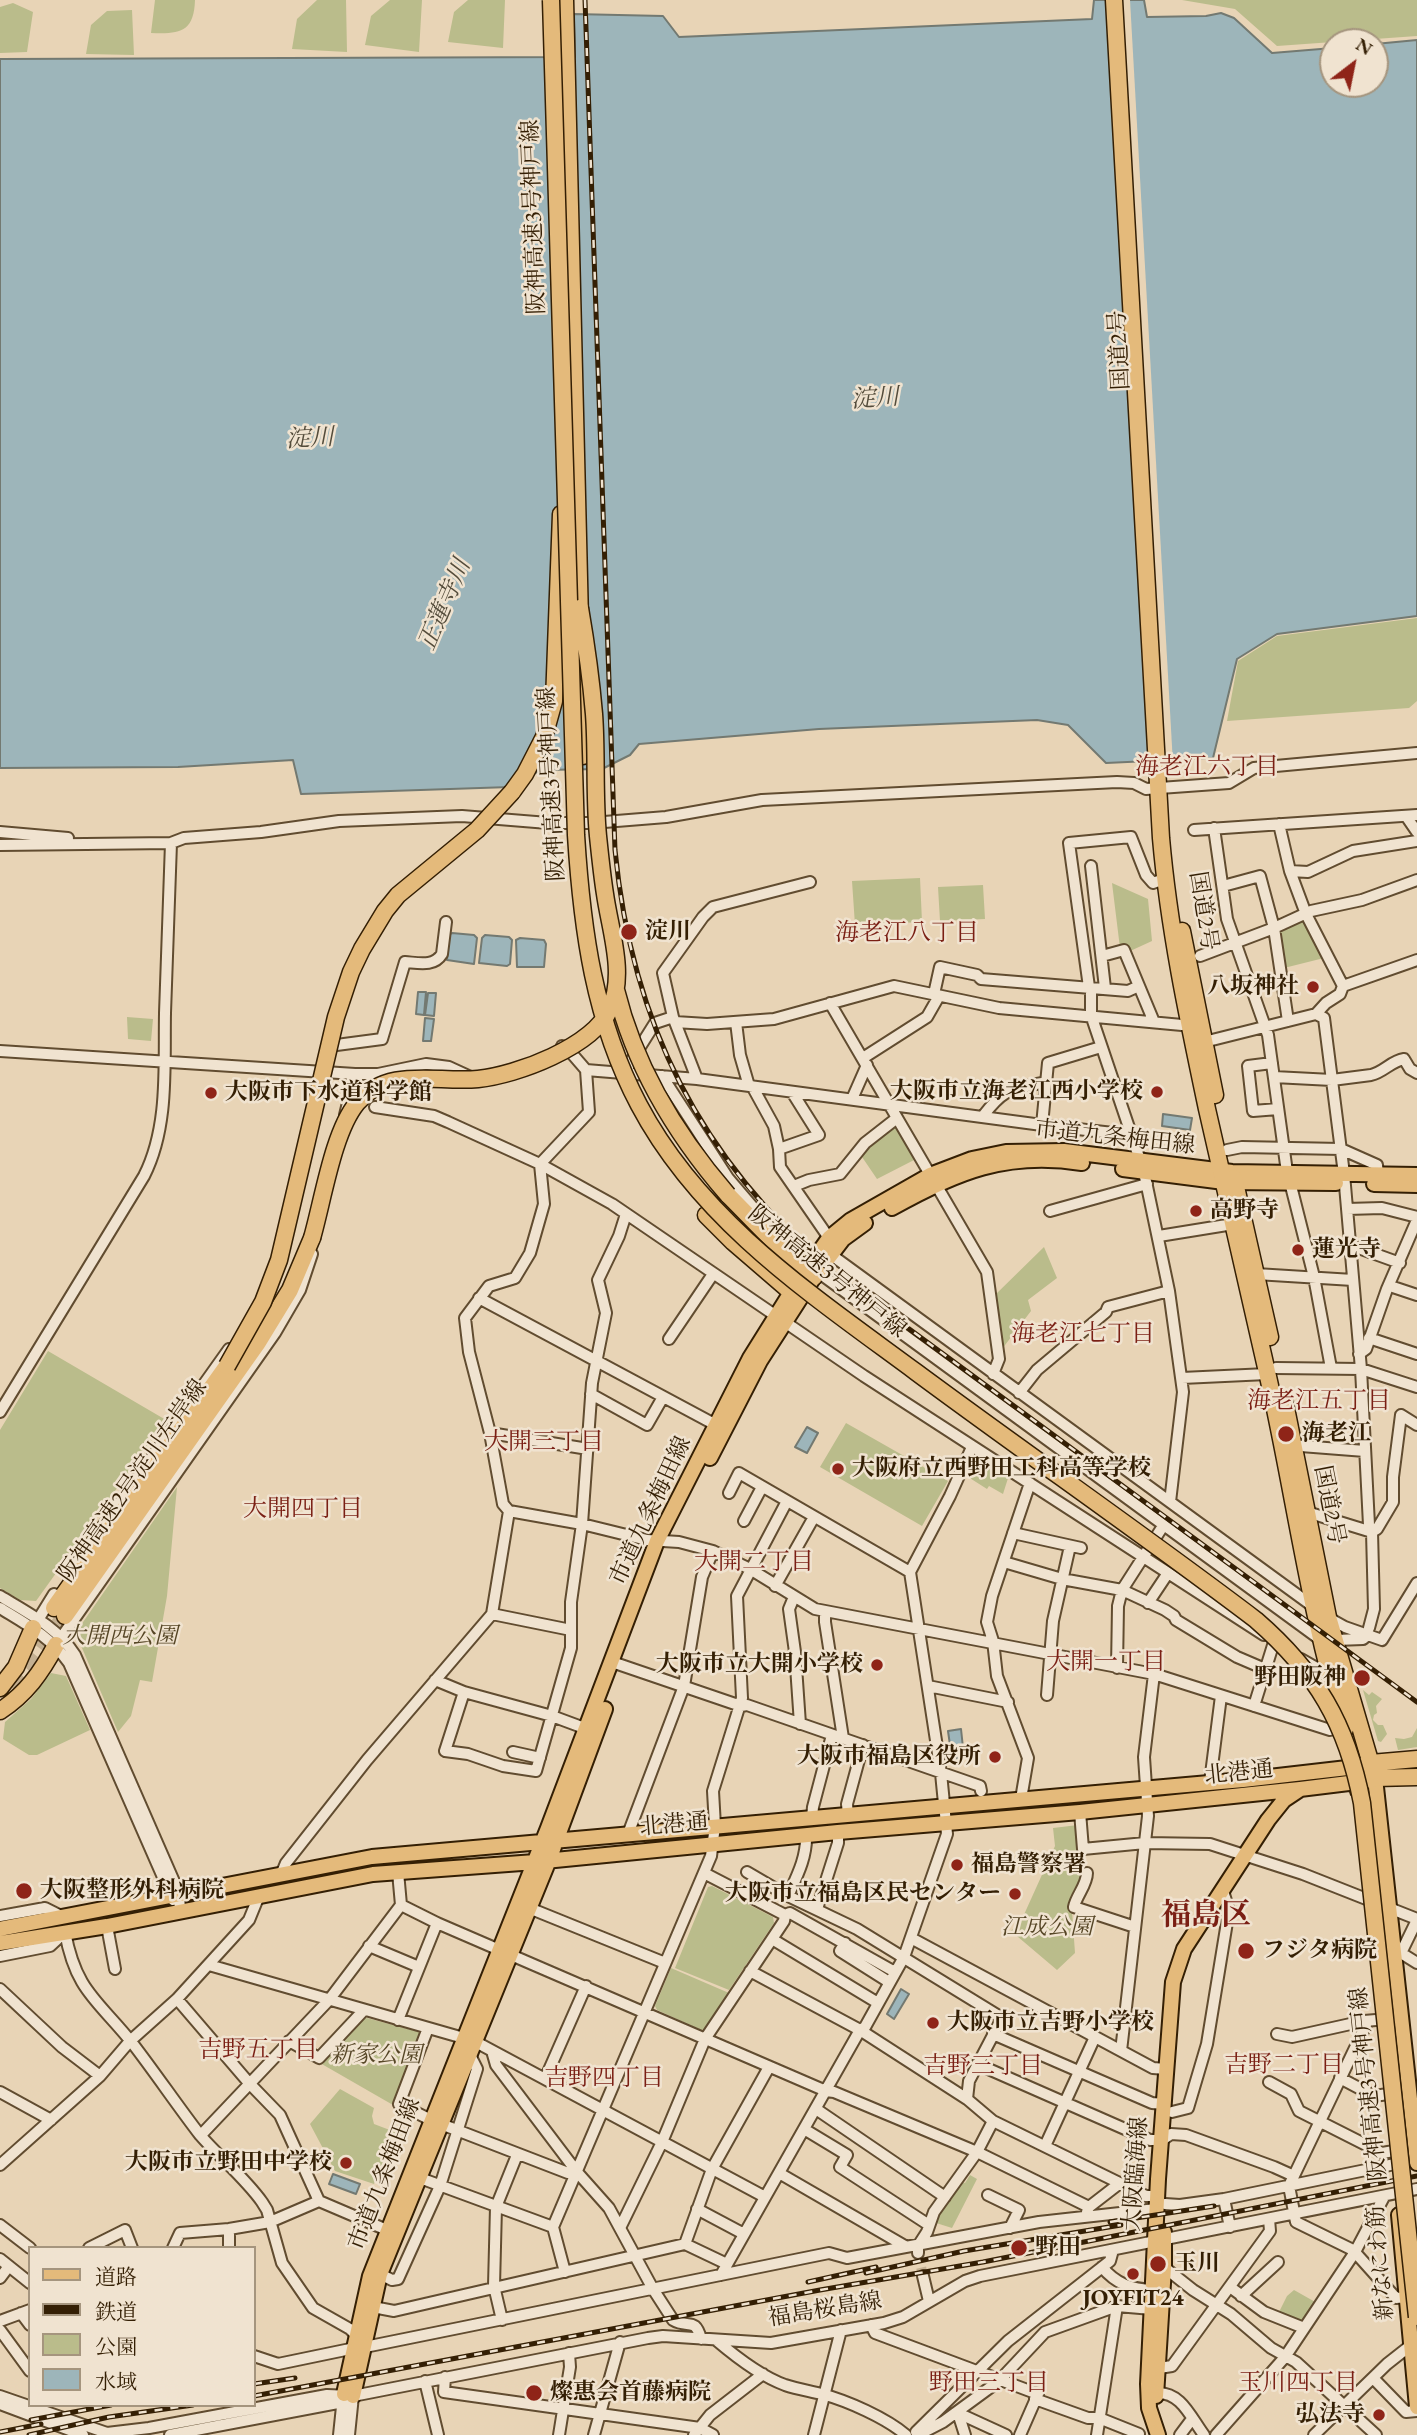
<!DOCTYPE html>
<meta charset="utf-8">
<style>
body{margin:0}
#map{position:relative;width:1417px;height:2435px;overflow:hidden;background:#e8d4b6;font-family:"EB Garamond","Noto Serif JP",serif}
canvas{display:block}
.legend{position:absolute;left:28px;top:2246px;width:228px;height:161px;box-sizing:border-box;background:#f0e3d0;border:2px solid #a5957e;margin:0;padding:9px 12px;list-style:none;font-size:21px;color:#341f04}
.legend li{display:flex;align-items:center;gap:14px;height:35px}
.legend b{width:35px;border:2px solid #a5957e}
.north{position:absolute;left:1319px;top:28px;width:70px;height:70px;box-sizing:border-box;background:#f0e3d0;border:2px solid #a5957e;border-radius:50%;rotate:32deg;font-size:19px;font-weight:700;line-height:28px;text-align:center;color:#341f04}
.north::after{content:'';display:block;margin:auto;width:24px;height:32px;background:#8f2418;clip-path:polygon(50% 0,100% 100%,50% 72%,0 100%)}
</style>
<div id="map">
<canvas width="1417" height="2435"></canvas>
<ul class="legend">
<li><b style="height:9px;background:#e4ba7b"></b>道路</li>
<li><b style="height:9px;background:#341f04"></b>鉄道</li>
<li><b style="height:19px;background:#babc8b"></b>公園</li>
<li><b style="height:19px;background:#9db5ba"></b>水域</li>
</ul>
<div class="north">N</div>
</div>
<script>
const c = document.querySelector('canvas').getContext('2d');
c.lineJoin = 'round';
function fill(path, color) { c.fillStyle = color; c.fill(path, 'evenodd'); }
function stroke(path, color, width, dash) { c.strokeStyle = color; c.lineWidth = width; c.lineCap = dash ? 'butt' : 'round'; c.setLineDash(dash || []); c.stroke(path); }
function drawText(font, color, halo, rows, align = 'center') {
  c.font = font + ' "EB Garamond","Noto Serif JP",serif'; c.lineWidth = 5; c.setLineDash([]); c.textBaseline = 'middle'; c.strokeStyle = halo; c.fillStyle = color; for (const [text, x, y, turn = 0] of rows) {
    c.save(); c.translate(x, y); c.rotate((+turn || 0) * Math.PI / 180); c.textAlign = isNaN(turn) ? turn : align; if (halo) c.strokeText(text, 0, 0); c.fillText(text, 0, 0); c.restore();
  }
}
fill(new Path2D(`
 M155,0H195C194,33 179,34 151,33Z
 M317,0H346L347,52L292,49L297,19Z
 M390,0H422L419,52L365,45L371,16Z
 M468,0H505L503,48L448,42L454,12Z
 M1182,0H1417V36L1277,46L1235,9Z
 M13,3L33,12L27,52L0,53V7Z
 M132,10L134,55L86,54L91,25L107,11Z
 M1417,618V701L1409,708L1227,721L1238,661L1277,636Z
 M920,878L922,922L855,925L852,881Z
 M1112,883L1148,899L1152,941L1128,952L1120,948Z
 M983,885L985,919L940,921L938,887Z
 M1303,921L1307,923L1324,958L1284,968L1278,934L1281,929Z
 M127,1017L153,1019L151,1041L128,1039Z
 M895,1123L916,1159L877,1179L860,1154Z
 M1044,1247L1057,1278L1028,1300L1031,1311L1002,1349L995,1295Z
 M48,1351L166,1420L36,1601L20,1600L0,1588V1430Z
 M846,1423L948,1481L922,1526L820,1467Z
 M975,1452L1009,1475L1003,1494L989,1486L987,1489L965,1475Z
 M177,1487L167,1596L152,1682L140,1680L131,1716L118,1732L79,1641L81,1625Z
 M51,1673L66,1676L90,1730L37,1755H29L3,1739L5,1722L31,1699Z
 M1363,1690L1369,1695L1372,1692L1382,1699L1376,1706L1377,1713L1374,1715L1373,1720L1378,1725H1383L1387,1734L1381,1742L1378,1741Z
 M1417,1728V1747L1398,1750L1395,1738L1404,1739L1412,1737Z
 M1078,1825L1081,1866L1085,1871L1072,1911L1075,1953L1057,1970L1011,1931L1022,1919L1055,1846L1053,1828Z
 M712,1886L773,1917L774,1923L729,1990L675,1968L708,1887Z
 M671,1968L729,1993L707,2029L701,2030L657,2010L655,2006Z
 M367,2018L419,2032L422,2036L393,2105L320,2063L362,2019Z
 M340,2089L374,2108L372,2116L374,2124L395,2132L374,2184L335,2171L310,2124Z
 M970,2175L977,2179L952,2228L933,2222L959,2181L965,2183Z
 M1294,2290L1317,2303L1303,2325L1280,2316L1279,2312L1287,2296Z`), '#babc8b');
const water = new Path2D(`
 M1094,0H1144L1147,17L1206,16L1221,13L1234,18L1272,53L1333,48V84H1375V44L1417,40V616L1277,634L1237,659L1213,758L1106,763L1068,725L1037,720L819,729L639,744L630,755L602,769L541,770L510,787L301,794L293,760L178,767L0,768V59L575,57L574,14L663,16L679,37L1092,19Z
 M452,933L474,935L477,938L474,964L447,960L449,935Z
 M485,935L509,937L512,940L510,964L507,966L479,963L482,938Z
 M520,938L544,940L546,944L544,967H517L516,940Z
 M418,992H426L424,1015L416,1014Z
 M428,993H436L434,1016L425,1015Z
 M425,1018L434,1019L431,1041H423Z
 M1163,1114L1192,1118L1190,1130L1162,1126Z
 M807,1427L818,1433L807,1453L795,1447Z
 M961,1729L964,1757L952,1759L948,1731Z
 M901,1989L909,1994L894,2019L887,2014Z
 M333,2174L360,2184L356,2194L329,2184Z`);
fill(water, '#9db5ba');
stroke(water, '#737971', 2);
fill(new Path2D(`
 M1107,0H1130L1173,764L1150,765Z`), '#e8d4b6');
stroke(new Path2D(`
 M918,2253L923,2276`), '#c4b092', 10, [10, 5]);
stroke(new Path2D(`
 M9,1685L28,1665L65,1616`), '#c4b092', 16, [16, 8]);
const minor = new Path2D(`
 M1406,816L1417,832
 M1279,824L1290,871L1306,914L1343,986
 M1214,828L1227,919L1268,1035L1287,1172
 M1194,830L1417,815
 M0,832L68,838
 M0,845L171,843L184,838L261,832L339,821L462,816L548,823H592L666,817L762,800L1117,782L1134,783L1146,789L1229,783L1254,768L1417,753
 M1091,866L1105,988
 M1290,871L1308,872L1353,851L1417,841
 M1164,879L1153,883L1146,875L1131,837L1069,843L1089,987L1091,989V1015L1144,1172L1169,1291L1183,1392L1170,1502
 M1223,886L1260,876L1274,928L1288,1021
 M1102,956L1124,950L1154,1022
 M1200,956L1274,928L1311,911L1362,900L1417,880
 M934,994L940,967L977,975L981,979L1128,991L1139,986
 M830,1003L987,1272L999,1359L993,1374
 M1316,1014L1326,1003L1340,994L1343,986L1417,960
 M675,1022L707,1024L774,1019L894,986L999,1008L1182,1025
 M736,1022L740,1055L749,1086
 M1212,1040L1316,1014L1324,1018L1344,1174L1361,1369L1369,1525L1372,1532L1374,1609L1369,1628
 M328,1050L329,1046L382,1039L405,962C419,963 434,967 442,954L446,922
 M0,1051L355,1074H378L426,1064L449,1067L473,1078
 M863,1058L927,1017L939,996
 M1272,1063L1248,1066L1253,1111L1278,1109
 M586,1070L697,1079L1042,1125L1131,1135
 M628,1072V1066L655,1023L673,1017
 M662,1076L728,1178L769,1226
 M1274,1077L1332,1080L1371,1075C1384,1072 1391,1061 1404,1059L1410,1069L1417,1073
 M697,1079L673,1017L663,973L703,917L713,907L810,882
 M752,1086L774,1126L779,1149L780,1167L829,1238
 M852,1099L867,1065
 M375,1107L434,1116L448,1122L540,1164L612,1204L864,1376L1264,1635
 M345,1115L355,1074
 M983,1116C1005,1087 1011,1090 1046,1082
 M1042,1125L1048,1063L1101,1047
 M779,1149L819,1135L792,1092
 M1227,1150L1242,1147L1341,1149L1377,1165L1378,1174
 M540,1164L544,1204L530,1253L515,1278L489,1286L465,1318L469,1352L490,1433L503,1504L509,1511L582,1524L647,1540L679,1542L713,1551L750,1569L815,1609L1154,1674L1330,1730L1344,1725
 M540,1164L589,1112L586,1070L567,1048L562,1046
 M1290,1182L1314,1277L1331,1368
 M794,1186L809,1180L840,1174L865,1143L897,1118
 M1347,1209L1382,1208L1417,1217
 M1050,1211L1147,1184
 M1159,1236L1233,1224
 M1350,1245L1400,1263
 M826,1251L1314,1607
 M818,1272L1321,1640
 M1256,1274L1353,1280
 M1390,1286L1417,1295
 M479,1298L716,1425
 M1369,1338L1417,1354
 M669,1339L713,1274
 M1359,1354L1366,1349L1387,1289L1417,1220
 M1276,1368L1361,1369L1417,1387
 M1182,1378L1267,1374
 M1019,1393L1037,1370L1106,1312L1108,1307L1169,1291
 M591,1394L647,1425L663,1397
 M0,1412L144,1176C169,1127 164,1067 165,1013C167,957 169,900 171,843
 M490,1433L588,1449
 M1288,1445L1365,1451
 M729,1493L739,1473L910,1572
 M1307,1512L1372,1532
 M744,1521L762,1487
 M1372,1532L1377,1529L1393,1502V1477L1401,1415L1417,1425
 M1013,1533L1081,1548
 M1004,1562L1062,1579L1122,1590L1165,1610L1174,1616L1176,1620L1237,1657L1265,1669
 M68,1575L229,1349
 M775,1586L814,1517
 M0,1596C28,1613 57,1627 75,1655L179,1893L180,1911
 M794,1597L789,1609L795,1652L800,1724
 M1148,1603L1168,1573
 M0,1608C26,1624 51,1637 69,1663L173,1900
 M825,1611V1622L843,1738
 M492,1614L571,1630
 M1327,1617L1345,1627L1382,1640L1417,1583
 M33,1628L54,1594
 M1336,1640L1363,1639L1369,1634
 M56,1645L275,1333L300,1290L312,1254
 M1301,1659L1329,1675
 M612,1662L741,1706L747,1705L980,1786L981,1791
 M1117,1668L1118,1606L1122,1590L1163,1526
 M435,1680L464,1692L552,1716L587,1729
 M928,1686L1008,1702
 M464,1692L445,1751L468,1754L503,1766L536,1771L571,1648V1602L582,1524L592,1383L606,1313L598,1280L619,1236L626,1214
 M1047,1695L1053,1621L1070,1546
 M1254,1706L1274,1642
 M513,1752L540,1758
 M1210,1782L1221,1696
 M1021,1799L1028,1758L997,1676L993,1641L987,1622L992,1596L1030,1483
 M1080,1812L1083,1849L1145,1843L1210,1844L1303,1874L1417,1919
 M848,1815L847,1804L863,1745
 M812,1818L813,1807L832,1735
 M628,1834L684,1686L702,1577L713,1551
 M747,1872L788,1896L857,1929L1002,2018L969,2081L967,2099
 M704,1873L785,1915L790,1913L895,1972
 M1087,1873C1087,1885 1076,1896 1074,1907L1135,1927
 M281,1875L286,1863L367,1760L492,1614L509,1511
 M788,1896C797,1876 807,1857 806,1835
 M401,1905L437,1923L826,2091L834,2092L977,2152L1089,2207
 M529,1908L665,1963
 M817,1909L838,1843V1832
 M0,1916L45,1908L63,1917
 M107,1926L115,1969
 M65,1932C76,1992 98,2000 133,2044C156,2074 177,2105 200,2135C220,2158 244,2177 262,2202L267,2210L282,2263L313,2308L350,2329L357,2336
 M911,1938L1153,2068L1166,2069
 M772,1939L878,2003
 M845,1943L840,1951L889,1982
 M369,1946L419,1967
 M1401,1953L1417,1963
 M1394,1954L1401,1953L1417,1920
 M0,1956L50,1946L64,1933
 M209,1965L474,2041L765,2197
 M750,1971L860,2030L967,2099L993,2121L1146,2196H1157
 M0,1989L62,2047L100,2076
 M177,1999L249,2083L280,2115L319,2201L387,2230
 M398,2020L437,1923
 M1366,2025L1289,2186L1296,2222L1353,2250L1396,2298L1408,2297
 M428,2028L399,2104L431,2120
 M993,2034L1152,2103L1164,2104
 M1277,2034L1292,2037L1364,2021L1400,2018
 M289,2041L319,2058L364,2010
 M492,2051L496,2065L577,2172L609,2208L653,2289L673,2320C688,2329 695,2316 701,2339
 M1121,2051L1148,1816L1144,1757L1154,1674
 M977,2064L1150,2140H1162L1171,2134L1186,2135L1274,2167L1294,2176
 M1340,2078L1374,2096L1388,2094
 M545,2079L586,1986
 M1269,2082L1291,2094L1299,2111L1382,2153L1394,2151
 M0,2092L51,2120
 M816,2109L945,2197
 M1172,2112L1188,2108L1207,2044L1229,1910L1223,1891
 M441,2124L568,2173L577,2172
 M804,2129L847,2155L840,2167L929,2225
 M201,2135L329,2000L401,1905L398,1872
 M1045,2146L1095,2037
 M0,2165L100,2076L130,2041L177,1999L249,1920L258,1898
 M779,2173L905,2246
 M420,2178L553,2227
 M988,2195L1019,2210L1010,2228
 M1224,2199L1230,2227
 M1165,2204L1180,2205L1224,2199L1395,2164
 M697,2209L744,2234
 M1087,2212L1089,2207L1120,2183
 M0,2225L30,2248
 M620,2228L662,2142L705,2039L772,1939L784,1921L785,1915
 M229,2229V2248
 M685,2244L712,2169L769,2067
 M89,2248L125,2230L132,2248
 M173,2248L180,2233L229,2229L270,2222L319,2201
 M918,2253V2246L927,2232L934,2212L977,2152L993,2121
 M0,2259L30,2283
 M1102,2267C1116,2284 1131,2289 1153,2290
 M1164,2267L1193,2290L1231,2314L1271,2348L1296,2362L1376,2435
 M565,2272L553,2227L711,1856L715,1826L713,1791L742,1698L737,1596L787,1501
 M380,2274L392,2280L398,2279L440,2186L477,2069L469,2053
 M721,2275L860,2030L865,2027L904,1957L947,1834L941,1773L910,1572L950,1496L972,1447
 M923,2276L929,2301
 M0,2278L9,2266
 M1230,2287L1264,2312L1304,2328
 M1241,2296L1278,2262
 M373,2307L394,2311L685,2244L727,2264
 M21,2313L30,2325
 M502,2320L494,2286L496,2207L517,2155
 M0,2321L30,2310
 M871,2325L875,2333L1038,2394L1020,2435
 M0,2330L30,2371
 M716,2340C736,2357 760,2376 785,2385C797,2389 810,2391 822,2394C848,2401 886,2418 906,2435
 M365,2347L829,2253L847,2258L1039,2222L1156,2209
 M254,2356L278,2364L355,2348
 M1159,2368L1172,2366L1270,2231L1269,2219
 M445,2377L444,2392L700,2428L713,2435
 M1373,2378L1406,2412L1417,2411
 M425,2381L438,2435
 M1156,2393C1181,2391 1191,2418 1204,2435
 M0,2396L107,2433L149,2428L327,2395L351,2396
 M1035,2399L1088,2418H1099L1139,2434
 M0,2404L83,2435
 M958,2413L1006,2435
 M958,2413L965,2435
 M916,2432L1008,2341L1110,2261L1113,2250
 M170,2435L322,2406L343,2402L353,2396L648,2338L663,2336L771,2343L884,2323L903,2317L965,2281L980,2276L1417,2189
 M339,2435L343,2397
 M349,2435L353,2396
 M559,2435L570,2367L569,2353
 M594,2435L620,2342
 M694,2435L710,2415L763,2374
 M814,2435L841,2330
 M918,2435L943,2422L999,2381L1045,2332L1117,2306L1152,2309
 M1097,2435L1117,2306
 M1180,2435L1192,2419
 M1216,2435L1285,2357L1355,2252L1384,2197
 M1314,2435L1387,2364L1415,2342`);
const major = new Path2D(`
 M1123,1169L1224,1182L1336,1183
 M1374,1184L1417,1185
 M892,1208C956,1172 1007,1151 1082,1163
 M710,1458L760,1361L814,1277L843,1239L865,1223
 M1375,1778L1417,2163
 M0,1929L372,1857L1243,1780L1356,1767
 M0,1943L107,1926L373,1874L535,1862L838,1832L1080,1812L1300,1789L1357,1782L1358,1791
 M1399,2215L1417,2407
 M344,2394L370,2276L548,1828L657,1541L750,1358L795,1286L829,1238L851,1220L930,1175L972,1159L1006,1152L1064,1151L1232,1172L1417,1175
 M353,2396L380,2274L549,1860L605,1709
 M1156,2396L1164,2267V2232
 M1158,2435L1149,2408L1148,2384L1158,2179L1173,1982L1184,1949L1268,1820L1284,1800L1299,1790`);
const highway = new Path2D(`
 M565,0L580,620
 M1114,0L1161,838C1169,930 1188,1019 1207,1109C1227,1197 1247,1285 1267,1372C1294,1491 1309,1612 1345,1729
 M581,650L583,756
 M512,792L525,774L544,737L554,701L561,514
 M1182,931L1215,1095
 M1234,1178L1270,1337
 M728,1195L779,1247L814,1277
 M706,1215L733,1242L791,1292
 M1285,1403L1328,1617L1375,1778
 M54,1608L227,1366
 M65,1616L257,1344L290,1290L312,1238
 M0,1688L16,1667L33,1628
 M0,1711C26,1694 41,1673 56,1645
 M1362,1766L1371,1763L1417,1759
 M1356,1771L1357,1782L1375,1778L1417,1777`);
stroke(minor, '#614c30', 14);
stroke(major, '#341f04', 18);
stroke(highway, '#341f04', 19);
stroke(minor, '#f0e3d0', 10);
stroke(major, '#e4ba7b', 14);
stroke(highway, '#e4ba7b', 16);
const rail = new Path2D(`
 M585,0L615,850C632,1025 700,1158 833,1273L1417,1702
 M1110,2222L1214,2206
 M866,2273L964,2251L1121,2225
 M808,2282L876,2267
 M254,2384L295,2378
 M254,2396L820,2290L983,2262L1417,2176
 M31,2420L111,2405
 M0,2432L41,2424
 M29,2435L109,2417L193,2405`);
stroke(rail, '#341f04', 5);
stroke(rail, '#f0e3d0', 2.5, [8]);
const highwayBridge = new Path2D(`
 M551,0L576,835C582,930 594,1020 639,1105C701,1222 812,1295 916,1372C1028,1455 1144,1535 1256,1620C1316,1672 1347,1724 1362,1803L1417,2317
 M616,990C635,1068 676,1135 728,1195
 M312,1238C323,1200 333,1132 357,1103C388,1066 436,1083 478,1079C517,1075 592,1047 610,1009C626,974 610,930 605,894C602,875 600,855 598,836C594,795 597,754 594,714C591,678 586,643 580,608
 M227,1366L263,1302L279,1260L336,1017L351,972L362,949L385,911L398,895L477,830L512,792`);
stroke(highwayBridge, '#341f04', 19, []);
stroke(highwayBridge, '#e4ba7b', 16);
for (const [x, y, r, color] of [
 [629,932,9,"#8f2418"],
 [1313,987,7,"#8f2418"],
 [1157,1092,7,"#8f2418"],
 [211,1093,7,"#8f2418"],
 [1196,1211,7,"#8f2418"],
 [1298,1250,7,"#8f2418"],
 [1286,1434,9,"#8f2418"],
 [838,1469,7,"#8f2418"],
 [877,1665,7,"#8f2418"],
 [1362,1678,9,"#8f2418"],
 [995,1757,7,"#8f2418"],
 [957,1865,7,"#8f2418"],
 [24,1891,9,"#8f2418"],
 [1015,1894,7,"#8f2418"],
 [1246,1951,9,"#8f2418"],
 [933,2023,7,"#8f2418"],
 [346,2163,7,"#8f2418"],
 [1019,2248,9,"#8f2418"],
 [1158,2264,9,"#8f2418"],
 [1133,2274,7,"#8f2418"],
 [534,2393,9,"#8f2418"],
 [1379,2415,7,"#8f2418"]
]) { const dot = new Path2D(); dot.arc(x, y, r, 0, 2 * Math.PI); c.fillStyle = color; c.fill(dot); stroke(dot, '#f0e3d0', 2.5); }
drawText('23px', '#341f04', '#f0e3d0', [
 ["阪神高速3号神戸線",534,217,-92],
 ["国道2号",1120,350,-93],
 ["阪神高速3号神戸線",552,784,-93],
 ["国道2号",1203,911,81],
 ["市道九条梅田線",1115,1138,6],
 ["阪神高速3号神戸線",827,1272,39],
 ["阪神高速2号淀川左岸線",133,1481,-55],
 ["国道2号",1329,1505,79],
 ["市道九条梅田線",651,1511,-65],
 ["北港通",1239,1773,-6],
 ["北港通",674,1825,-5],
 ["阪神高速3号神戸線",1369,2084,-96],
 ["市道九条梅田線",385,2174,-69],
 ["大阪臨海線",1136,2174,-86],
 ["新なにわ筋",1381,2263,-95],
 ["福島桜島線",825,2310,-9]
]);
drawText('bold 23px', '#341f04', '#f0e3d0', [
 ["淀川",645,932],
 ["八坂神社",1299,987,"right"],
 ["大阪市立海老江西小学校",1143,1092,"right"],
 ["大阪市下水道科学館",225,1093],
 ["高野寺",1210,1211],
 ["蓮光寺",1312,1250],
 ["海老江",1302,1434],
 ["大阪府立西野田工科高等学校",852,1469],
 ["大阪市立大開小学校",863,1665,"right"],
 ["野田阪神",1346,1678,"right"],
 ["大阪市福島区役所",981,1757,"right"],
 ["福島警察署",971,1865],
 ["大阪整形外科病院",40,1891],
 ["大阪市立福島区民センター",1001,1894,"right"],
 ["フジタ病院",1262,1951],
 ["大阪市立吉野小学校",947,2023],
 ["大阪市立野田中学校",332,2163,"right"],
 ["野田",1035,2248],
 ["玉川",1174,2264],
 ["JOYFIT24",1133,2299,"center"],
 ["燦惠会首藤病院",550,2393],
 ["弘法寺",1365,2415,"right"]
], 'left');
drawText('italic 23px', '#564626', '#f0e3d0', [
 ["大開西公園",120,1637],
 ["江成公園",1047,1928],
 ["新家公園",376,2056]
]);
drawText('italic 24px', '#544c3b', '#f0e3d0', [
 ["淀川",875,399,-4],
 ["淀川",310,439,-3],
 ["正蓮寺川",445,605,-67]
]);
drawText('24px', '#7a1f14', '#f0e3d0', [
 ["海老江六丁目",1207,767],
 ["海老江八丁目",907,933],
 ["海老江七丁目",1083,1334],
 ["海老江五丁目",1319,1401],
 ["大開三丁目",544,1442],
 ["大開四丁目",303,1509],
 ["大開二丁目",754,1562],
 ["大開一丁目",1106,1662],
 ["吉野五丁目",258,2050],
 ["吉野二丁目",1284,2065],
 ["吉野三丁目",983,2066],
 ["吉野四丁目",604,2078],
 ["野田三丁目",989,2383],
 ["玉川四丁目",1298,2383]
]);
drawText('bold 30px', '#7a1f14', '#f0e3d0', [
 ["福島区",1206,1916]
]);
</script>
